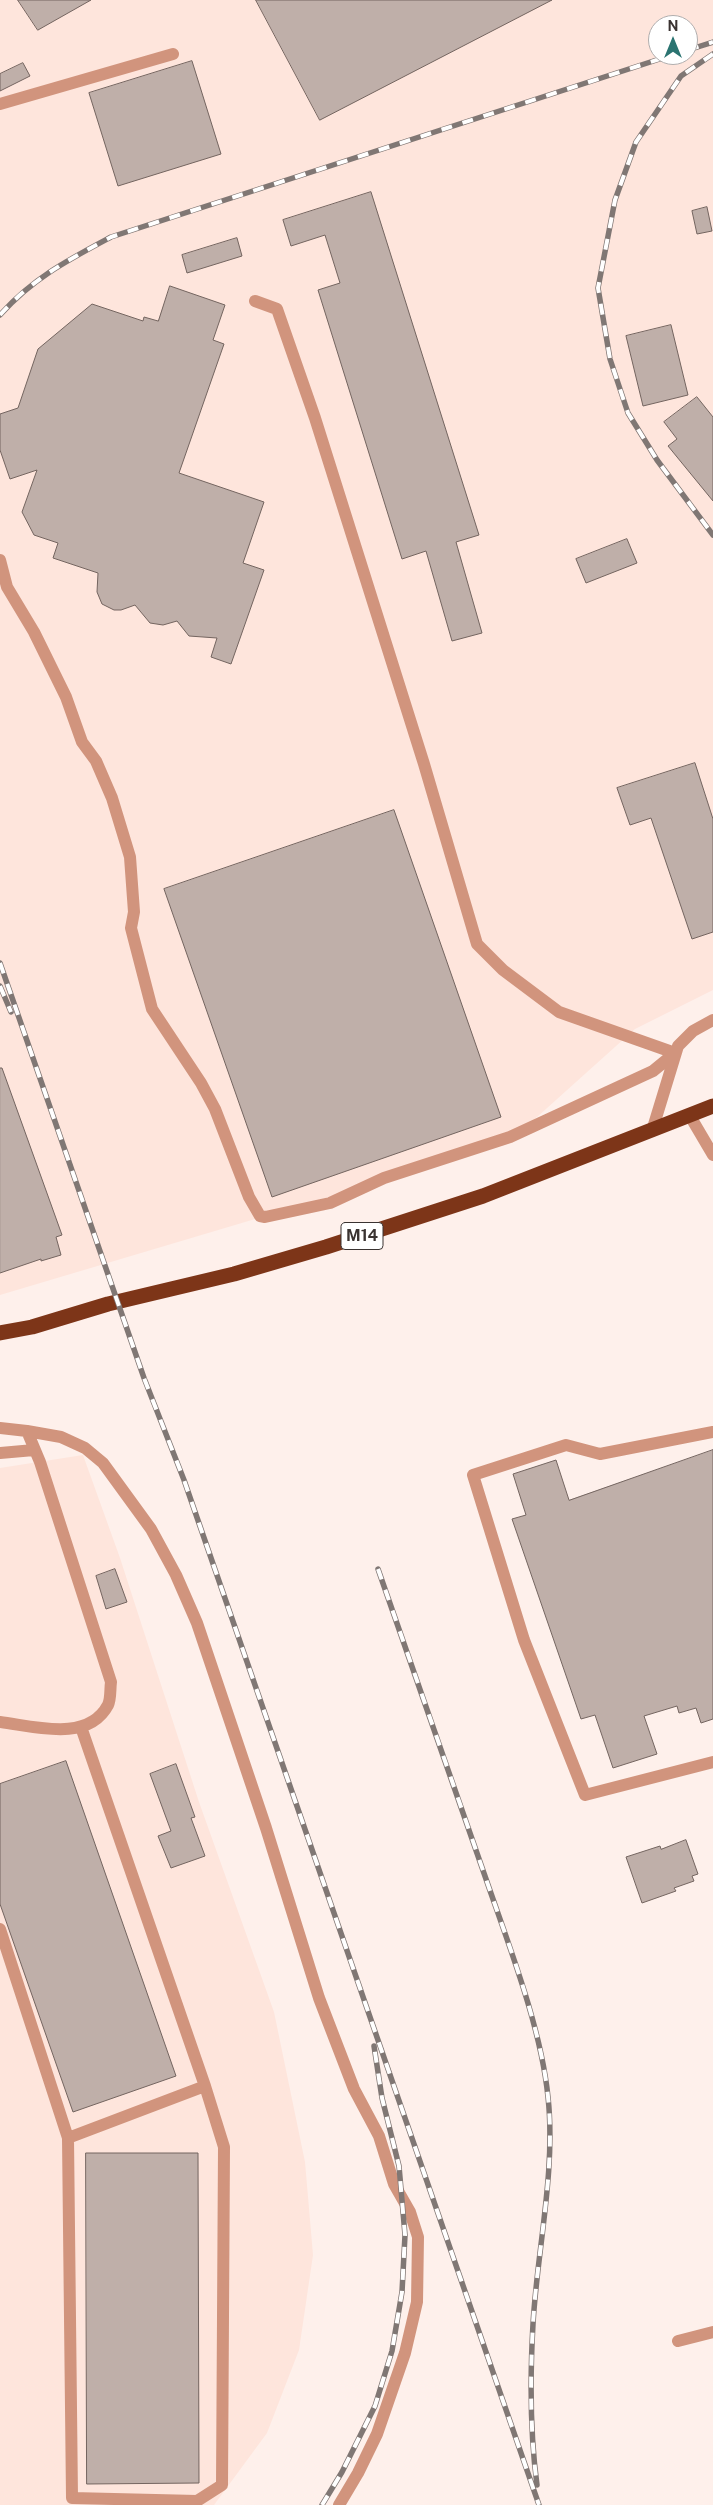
<!DOCTYPE html>
<style>
body{margin:0}
#map{position:relative;width:713px;height:2505px;overflow:hidden;background:#fef0eb;font-family:"Public Sans",sans-serif}
canvas{display:block}
.north{position:absolute;left:648px;top:15px;width:50px;height:50px;box-sizing:border-box;background:#fff;border:1px solid #b0adad;border-radius:50%;rotate:0deg;font-size:14px;font-weight:700;line-height:20px;text-align:center;color:#3a3331}
.north::after{content:'';display:block;margin:auto;width:18px;height:22px;background:#2b7471;clip-path:polygon(50% 0,100% 100%,50% 72%,0 100%)}
</style>
<div id="map">
<canvas width="713" height="2505"></canvas>
<div class="north">N</div>
</div>
<script>
const c = document.querySelector('canvas').getContext('2d');
c.lineJoin = 'round';
function fill(path, color) { c.fillStyle = color; c.fill(path, 'evenodd'); }
function stroke(path, color, width, dash) { c.strokeStyle = color; c.lineWidth = width; c.lineCap = dash ? 'butt' : 'round'; c.setLineDash(dash || []); c.stroke(path); }
function drawText(font, color, halo, rows, align = 'center') {
  c.font = font + ' "Public Sans",sans-serif'; c.lineWidth = 4; c.setLineDash([]); c.textBaseline = 'middle'; c.strokeStyle = halo; c.fillStyle = color; for (const [text, x, y, turn = 0] of rows) {
    c.save(); c.translate(x, y); c.rotate((+turn || 0) * Math.PI / 180); c.textAlign = isNaN(turn) ? turn : align; if (halo) c.strokeText(text, 0, 0); c.fillText(text, 0, 0); c.restore();
  }
}
fill(new Path2D(`
 M0,0H713V990L635,1029L507,1144L0,1295ZM658,25H688V55H658Z
 M83,1455L120,1558L199,1802L274,2012L305,2162L313,2255L299,2350L267,2433L214,2505H0V1468Z`), '#fee5dc');
const building = new Path2D(`
 M18,0H91L38,30Z
 M256,0H552L320,120Z
 M192,61L221,154L118,186L89,93Z
 M23,63L30,76L0,91V74Z
 M371,192L479,535L456,542L482,633L452,641L426,551L402,559L318,290L340,283L325,235L291,246L283,220Z
 M707,207L712,231L697,234L692,211Z
 M237,238L242,256L187,273L182,255Z
 M170,286L225,305L213,340L224,344L179,473L264,502L243,563L264,570L231,664L211,657L217,638L189,636L177,621L163,625L150,623L135,605L121,610H114L102,604L97,592L98,573L53,558L58,543L34,535L22,512L37,470L10,479L0,450V414L18,408L38,349L92,304L143,321L144,317L158,321Z
 M671,325L688,395L643,406L626,336Z
 M697,397L713,417V501L668,446L677,439L664,422Z
 M627,539L637,563L586,583L576,559Z
 M695,763L713,819V932L692,939L651,818L630,825L617,788Z
 M394,810L501,1117L272,1197L164,889Z
 M0,1068H2L62,1235L56,1237L61,1255L41,1261V1259L0,1273Z
 M713,1450V1719L701,1723L696,1708L679,1713L677,1706L644,1716L657,1754L613,1768L595,1715L581,1719L512,1519L526,1515L513,1474L556,1460L569,1500Z
 M115,1569L127,1602L106,1609L96,1576Z
 M66,1761L176,2076L73,2112L0,1904V1784Z
 M176,1764L195,1817L191,1818L205,1856L171,1868L158,1836L171,1831L150,1774Z
 M686,1840L698,1874L692,1876L694,1881L674,1888L676,1891L642,1903L626,1857L660,1846L661,1849Z
 M86,2153H198L199,2483L87,2484Z`);
fill(building, '#bfafa9');
stroke(building, '#746560', 1);
stroke(new Path2D(`
 M0,104L173,54
 M255,301L277,309L315,418L424,764L477,944L503,970L559,1012L675,1053
 M0,560L7,587L34,632L66,697L82,742L96,761L112,798L130,857L134,912L131,928L152,1009L201,1083L215,1109L249,1197L260,1216L265,1217L330,1203L384,1178L510,1137L653,1071L675,1053
 M690,1116L713,1155
 M652,1131L678,1046L693,1031L713,1020
 M0,1428L27,1431L40,1462L111,1682C110,1689 111,1699 108,1705C88,1743 33,1726 0,1722
 M27,1431L61,1437L85,1448L103,1463L151,1529L176,1575L197,1623L266,1828L319,1998L354,2089L379,2136L394,2184L410,2212L418,2237L417,2302L405,2353L377,2434L358,2473L339,2505
 M713,1432L600,1454L566,1445L473,1475L524,1640L585,1795L713,1762
 M0,1453L34,1450
 M0,1929L68,2138L72,2498L197,2501L222,2485L224,2147L205,2086L81,1727
 M68,2138L205,2086
 M678,2341L713,2332`), '#d1947d', 12);
stroke(new Path2D(`
 M0,1333L32,1327L108,1304L234,1274L326,1247L483,1196L713,1106`), '#7d3518', 15);
const rail = new Path2D(`
 M688,50L713,42
 M713,54L681,76L636,142L615,200L598,288L610,359L628,413L657,460L713,535
 M0,315C33,278 68,260 111,237L672,55
 M0,963L144,1378L184,1480L539,2505
 M0,986L11,1012
 M378,1569C414,1672 450,1775 486,1879C509,1946 541,2027 548,2097C556,2171 537,2251 533,2324C530,2377 530,2433 537,2485
 M322,2505L342,2472L375,2406L392,2351L402,2292L405,2235L399,2166L382,2098L374,2046`);
stroke(rail, '#807774', 5.5);
stroke(rail, '#fff', 4, [11]);
for (const [x, y, w] of [
 [362,1236,42]
]) { const box = new Path2D(); box.roundRect(x - w / 2, y - 13.5, w, 27, 4); c.fillStyle = '#fff'; c.fill(box); stroke(box, '#3a3331', 1); }
drawText('bold 16px', '#3a3331', null, [
 ["M14",362,1236]
]);
</script>
